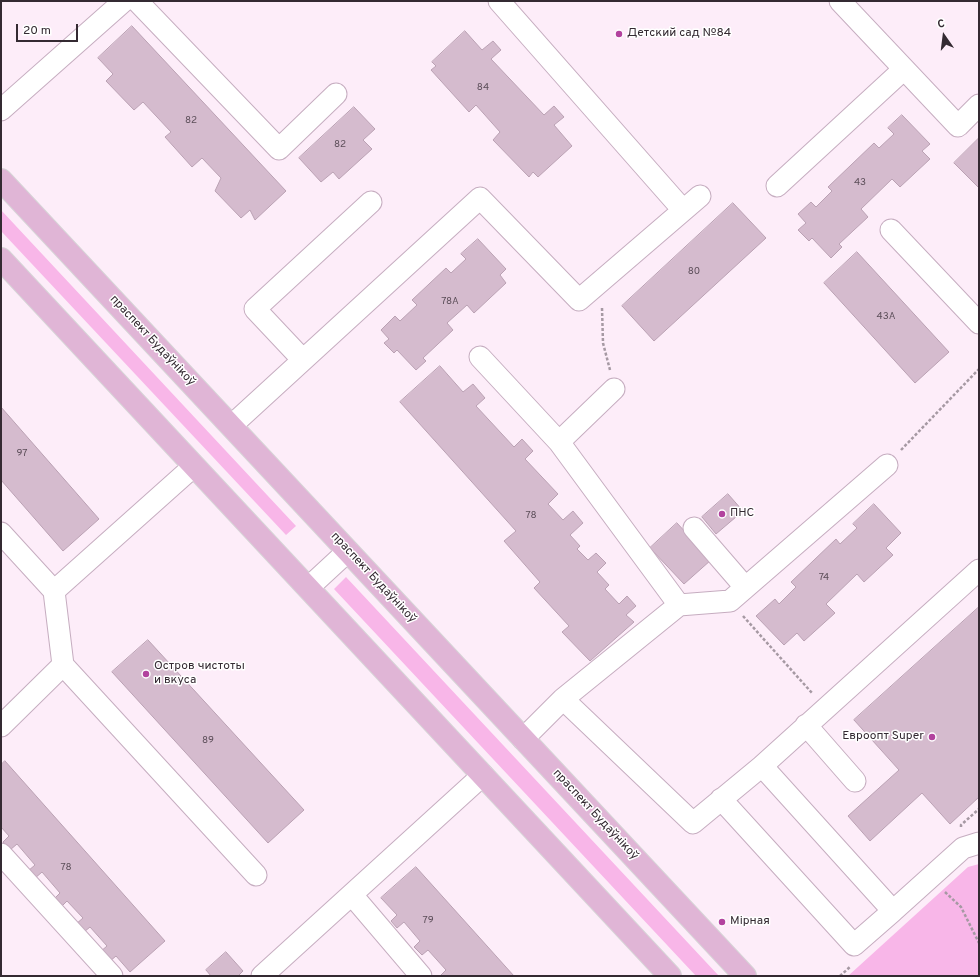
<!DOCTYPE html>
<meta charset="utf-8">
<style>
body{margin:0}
#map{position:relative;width:980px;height:977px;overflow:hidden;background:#fdedf9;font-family:Overpass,sans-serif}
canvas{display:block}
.frame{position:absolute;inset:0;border:2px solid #342a32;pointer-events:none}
.north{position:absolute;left:924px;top:16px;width:40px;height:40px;-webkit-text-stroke:3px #fff;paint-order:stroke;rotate:346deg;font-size:11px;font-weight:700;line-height:16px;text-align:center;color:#342a32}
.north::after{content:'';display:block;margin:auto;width:14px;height:18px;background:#342a32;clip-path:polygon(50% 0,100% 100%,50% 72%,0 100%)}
.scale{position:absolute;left:16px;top:24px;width:62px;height:18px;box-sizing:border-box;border:2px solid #342a32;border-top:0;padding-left:5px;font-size:12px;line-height:14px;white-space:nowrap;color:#342a32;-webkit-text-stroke:3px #fff;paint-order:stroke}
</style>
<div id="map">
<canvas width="980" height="977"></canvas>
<div class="frame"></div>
<div class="north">С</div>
<div class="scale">20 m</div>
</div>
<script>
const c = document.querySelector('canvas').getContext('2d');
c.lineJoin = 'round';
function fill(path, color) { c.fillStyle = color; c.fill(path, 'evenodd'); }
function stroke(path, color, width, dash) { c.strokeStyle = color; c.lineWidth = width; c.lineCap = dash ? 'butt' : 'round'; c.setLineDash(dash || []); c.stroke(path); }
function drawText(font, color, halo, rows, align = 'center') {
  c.font = font + ' Overpass,sans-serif'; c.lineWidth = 3; c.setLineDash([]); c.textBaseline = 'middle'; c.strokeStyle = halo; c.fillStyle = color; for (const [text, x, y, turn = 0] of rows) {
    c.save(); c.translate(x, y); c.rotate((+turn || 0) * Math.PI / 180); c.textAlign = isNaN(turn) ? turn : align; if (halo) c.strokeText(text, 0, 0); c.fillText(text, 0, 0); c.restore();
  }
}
fill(new Path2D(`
 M1,210L296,526L286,535L1,231Z
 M346,577L719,976H696L334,589Z
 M979,864V976H848L968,867Z`), '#f8b6e8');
const building = new Path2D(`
 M132,26L286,191L255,220L250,210L241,218L215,191L221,178L202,158L192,167L165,137L171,132L143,102L134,110L106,81L113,74L98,58Z
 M465,31L482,50L493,41L501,50L491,59L544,115L554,106L564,117L554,125L572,146L538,177L533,172L529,177L493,140L500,132L476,105L469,112L431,70L436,66L432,62Z
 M354,107L375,129L363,140L372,149L339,179L333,172L321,182L299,158Z
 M902,115L930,144L922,151L930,159L900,187L892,179L861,209L868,217L839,244L842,247L831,258L812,238L809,241L798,230L806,223L798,214L811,202L816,207L832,191L828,187L874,143L879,148L894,134L888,128Z
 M979,138V188L954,163Z
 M733,203L766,238L654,341L622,306Z
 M478,239L506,269L500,275L506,283L474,313L467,305L447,323L453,330L423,358L426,361L416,370L397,350L394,353L384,343L389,339L381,330L395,316L400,321L417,305L412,300L446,268L451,273L466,259L461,254Z
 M857,252L949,352L915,383L824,283Z
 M440,366L463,392L473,384L485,398L476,406L514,447L522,439L533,451L525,459L558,494L548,504L563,520L573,511L583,523L570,535L580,546L577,549L588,560L596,553L606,563L597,572L609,585L605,589L619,604L627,596L636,606L626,615L634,622L590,661L562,632L569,626L534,588L540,582L504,541L516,531L400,402Z
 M1,407L99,519L63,551L1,480Z
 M728,494L743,511L716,534L702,517Z
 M874,504L901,533L886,548L893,555L864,582L857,574L826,604L835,613L804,641L797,633L784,645L756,616L775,599L779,604L796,587L791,582L836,539L840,544L857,528L853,524Z
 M677,523L711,560L684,584L650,548Z
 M979,607V797L950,824L922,793L870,841L848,816L899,770L854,720Z
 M148,640L304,810L268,843L112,672Z
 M5,761L165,941L130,972L116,956L109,962L100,952L107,946L90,927L84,932L76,924L83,918L67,901L62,906L55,898L60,893L42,872L34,879L28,871L35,865L17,844L10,850L3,842L9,836L1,827V765Z
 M416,867L514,976H440L446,970L428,950L422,955L414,947L420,941L404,922L397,928L391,921L397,915L381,898Z
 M226,952L243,971L238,976H211L206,970Z`);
fill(building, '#d5bbce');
stroke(building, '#baa1b3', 1);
const minor = new Path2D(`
 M137,1L279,149L336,94
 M499,1L683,210
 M840,1L958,126L979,105
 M1,110L124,1
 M777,186L904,69
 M891,230L979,323
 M480,357L559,442L679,605
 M303,360L255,309L371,202
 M231,426L480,198L579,300L700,196
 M559,442L614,389
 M194,466L54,591L63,665L256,875
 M694,528L745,587
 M1,533L54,591
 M979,570L762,766L893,911L963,848L979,843
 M308,588L348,551
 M563,699L693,823L762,766
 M806,725L855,781
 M1,726L63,665
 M523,739L563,699L679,605L730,601L887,465
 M721,799L854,945L893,911
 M1,854L112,976
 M352,895L421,976
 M262,976L483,775`);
const major = new Path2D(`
 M1,180L745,976
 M1,259L670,976`);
stroke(minor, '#c6adc0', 23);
stroke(major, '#d6d4d6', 24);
stroke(new Path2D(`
 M602,308L603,343L610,370
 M901,450L979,369
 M743,616L812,693
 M961,827V825L979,809
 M945,892L961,907L979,943
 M840,976L851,966`), '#a699a3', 2.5, [3, 2]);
stroke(minor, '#fff', 21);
stroke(major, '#e0b5d6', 22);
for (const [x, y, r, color] of [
 [619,34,4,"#b2429e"],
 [722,514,4,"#b2429e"],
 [146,674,4,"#b2429e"],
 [932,737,4,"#b2429e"],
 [722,922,4,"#b2429e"]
]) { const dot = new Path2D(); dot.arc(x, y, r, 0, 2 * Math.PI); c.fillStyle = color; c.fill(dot); stroke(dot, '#fff', 1.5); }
drawText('10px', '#5c4e59', null, [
 ["84",483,88],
 ["82",191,121],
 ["82",340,145],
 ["43",860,183],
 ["80",694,272],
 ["78А",450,302],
 ["43А",886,317],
 ["97",22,454],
 ["78",531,516],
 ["74",824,578],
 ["89",208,741],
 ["78",66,868],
 ["79",428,921]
]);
drawText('12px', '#342a32', '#fff', [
 ["Детский сад №84",627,34],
 ["ПНС",730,514],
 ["Остров чистоты",154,667],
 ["и вкуса",154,681],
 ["Евроопт Super",924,737,"right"],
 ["Мірная",730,922]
], 'left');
drawText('12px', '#342a32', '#fff', [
 ["праспект Будаўнікоў",152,341,47],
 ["праспект Будаўнікоў",373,578,47],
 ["праспект Будаўнікоў",595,815,47]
]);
</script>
